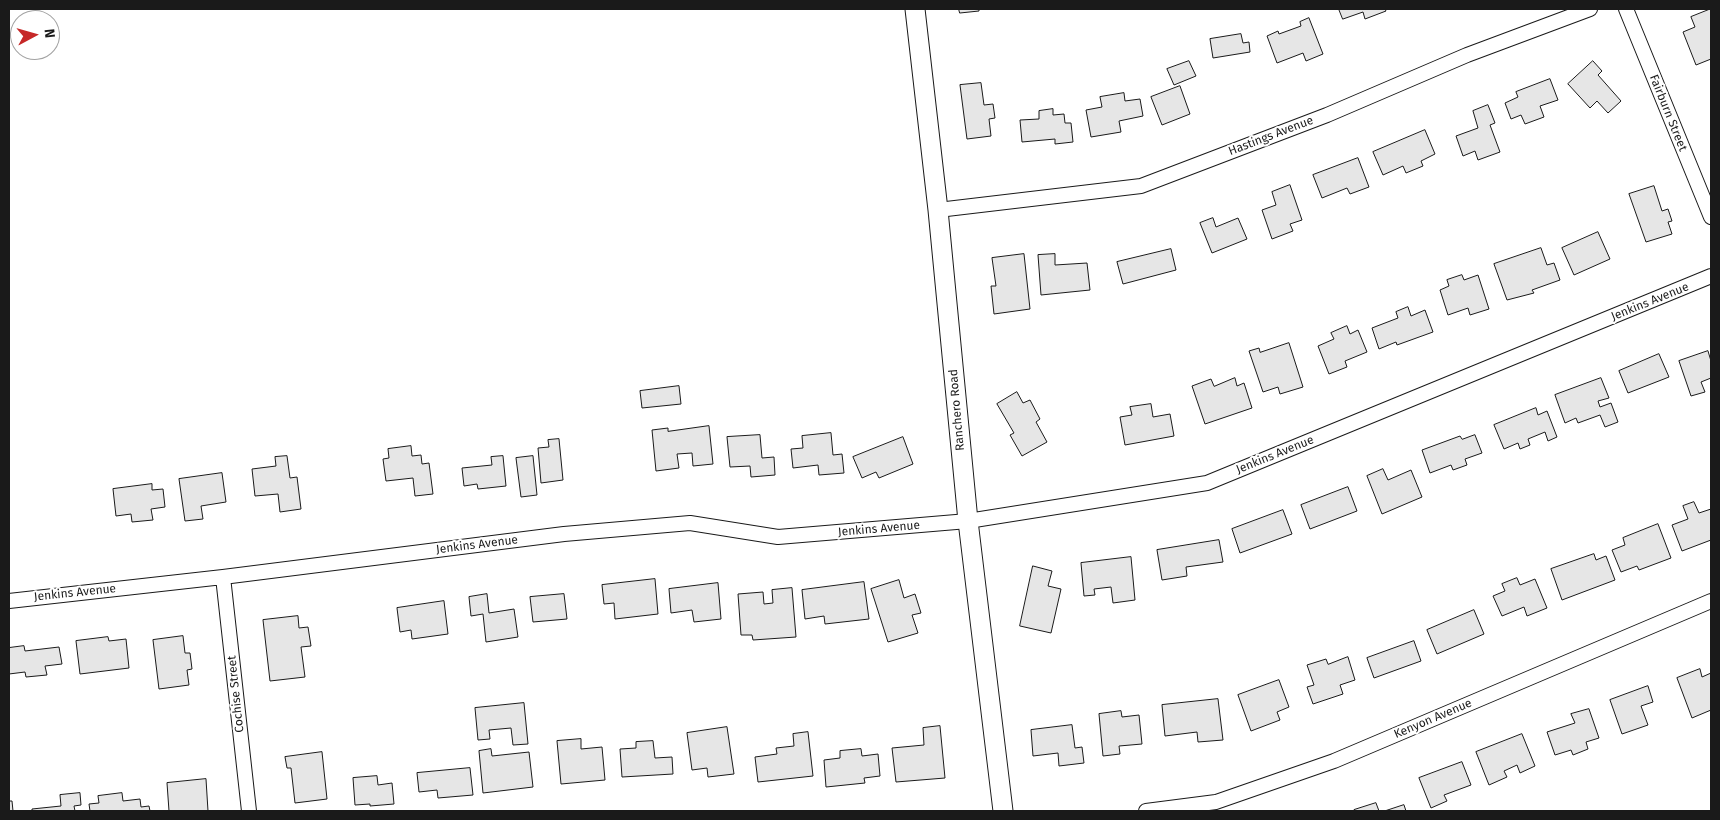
<!DOCTYPE html>
<style>
body{margin:0}
#map{position:relative;width:1720px;height:820px;overflow:hidden;background:#fff;font-family:"Fira Sans",sans-serif}
canvas{display:block}
.frame{position:absolute;inset:0;border:10px solid #1a1a1a;pointer-events:none}
.north{position:absolute;left:10px;top:10px;width:50px;height:50px;box-sizing:border-box;background:#fff;border:1px solid #a3a3a3;border-radius:50%;rotate:84deg;font-size:14px;font-weight:700;line-height:20px;text-align:center;color:#1a1a1a}
.north::after{content:'';display:block;margin:auto;width:18px;height:22px;background:#c62828;clip-path:polygon(50% 0,100% 100%,50% 72%,0 100%)}
</style>
<div id="map">
<canvas width="1720" height="820"></canvas>
<div class="frame"></div>
<div class="north">N</div>
</div>
<script>
const c = document.querySelector('canvas').getContext('2d');
c.lineJoin = 'round';
function fill(path, color) { c.fillStyle = color; c.fill(path, 'evenodd'); }
function stroke(path, color, width, dash) { c.strokeStyle = color; c.lineWidth = width; c.lineCap = dash ? 'butt' : 'round'; c.setLineDash(dash || []); c.stroke(path); }
function drawText(font, color, halo, rows, align = 'center') {
  c.font = font + ' "Fira Sans",sans-serif'; c.lineWidth = 4; c.setLineDash([]); c.textBaseline = 'middle'; c.strokeStyle = halo; c.fillStyle = color; for (const [text, x, y, turn = 0] of rows) {
    c.save(); c.translate(x, y); c.rotate((+turn || 0) * Math.PI / 180); c.textAlign = isNaN(turn) ? turn : align; if (halo) c.strokeText(text, 0, 0); c.fillText(text, 0, 0); c.restore();
  }
}
const building = new Path2D(`
 M959,9H979V11L960,13Z
 M1339,9H1385L1386,11L1365,19L1363,12L1343,19Z
 M1711,9V59L1696,65L1683,32L1695,27L1691,17Z
 M1309,18L1323,54L1306,61L1303,53L1277,63L1267,36L1278,31L1279,34L1301,26L1300,22Z
 M1241,34L1243,43L1249,42L1250,52L1213,58L1210,39Z
 M1189,61L1196,76L1174,85L1167,69Z
 M1593,61L1602,71L1598,75L1621,101L1608,113L1597,101L1590,108L1568,84Z
 M1550,79L1558,100L1540,106L1544,117L1525,124L1521,115L1511,119L1505,103L1518,97L1516,92Z
 M981,83L984,105L993,104L995,118L989,119L991,136L967,139L960,85Z
 M1180,86L1190,114L1162,125L1151,97Z
 M1124,93L1125,101L1140,99L1143,116L1119,121L1121,132L1091,137L1086,110L1102,107L1100,97Z
 M1488,105L1495,123L1490,125L1500,152L1478,160L1475,151L1463,156L1456,136L1478,128L1473,111Z
 M1053,109V115L1064,114L1065,123H1071L1073,142L1055,144V139L1022,142L1020,120L1039,119V111Z
 M1425,130L1435,154L1421,161L1423,166L1406,173L1403,166L1383,175L1373,152Z
 M1358,158L1369,187L1350,194L1347,188L1322,198L1313,175Z
 M1290,185L1302,220L1290,224L1293,231L1272,239L1262,210L1276,205L1272,192Z
 M1654,186L1662,211L1668,209L1672,221L1668,222L1672,234L1646,242L1629,194Z
 M1213,218L1216,227L1238,218L1247,239L1212,253L1200,223Z
 M1598,232L1610,259L1574,275L1562,248Z
 M1541,248L1547,265L1554,263L1560,280L1532,290L1534,293L1507,300L1494,264Z
 M1171,249L1176,270L1123,284L1117,262Z
 M1024,254L1030,309L994,314L991,286H996L992,258Z
 M1055,254V265L1087,263L1090,290L1041,295L1038,255Z
 M1462,275L1464,280L1478,275L1489,309L1470,315L1468,308L1448,315L1440,290L1449,286L1447,280Z
 M1408,307L1411,316L1425,310L1433,332L1397,345L1396,342L1379,349L1372,328L1398,318L1396,312Z
 M1347,326L1350,334L1358,330L1367,352L1345,361L1347,367L1329,374L1318,346L1334,339L1331,333Z
 M1289,343L1303,387L1280,394L1278,387L1263,392L1249,351L1259,348L1260,352Z
 M1708,351L1711,361V378L1701,382L1705,392L1691,396L1679,361Z
 M1659,354L1669,377L1628,393L1619,371Z
 M1235,378L1237,386L1244,383L1252,408L1205,424L1192,386L1211,379L1214,386Z
 M1601,378L1609,398L1598,401L1600,407L1611,403L1618,422L1605,427L1600,415L1578,423L1576,418L1565,423L1555,395Z
 M679,386L681,404L642,408L640,391Z
 M1017,392L1023,403L1030,400L1040,419L1036,422L1047,442L1022,456L1010,435L1014,433L997,404Z
 M1151,404L1153,417L1170,414L1174,436L1125,445L1120,417L1132,415L1130,407Z
 M1536,408L1538,415L1547,411L1557,437L1548,441L1545,432L1528,439L1530,445L1520,449L1518,443L1504,449L1494,425Z
 M709,426L713,464L693,466L692,453L677,454L679,468L656,471L652,430L668,428V431Z
 M831,433L833,455L842,454L844,473L819,475L818,465L793,468L791,449L803,448L802,436Z
 M760,435L762,458L774,457L775,475L751,477L750,466L730,467L727,437Z
 M1475,435L1482,453L1465,459L1467,465L1453,470L1451,465L1430,473L1422,450L1460,436L1462,439Z
 M903,437L913,464L879,478L876,472L862,478L853,457Z
 M559,439L563,480L541,483L538,448L549,447L548,440Z
 M411,446L412,456L421,455L422,464L429,463L433,494L415,496L413,478L386,481L383,459L389,458L388,449Z
 M287,456L290,478L297,477L301,509L280,512L278,494L255,496L252,469L276,466L275,457Z
 M503,456L506,486L478,489L477,484L464,486L462,468L492,465L491,457Z
 M533,456L537,495L521,497L516,458Z
 M1383,469L1388,480L1411,470L1422,497L1382,514L1367,476Z
 M222,473L226,502L201,506L203,519L185,521L179,479Z
 M152,484V490L163,489L165,507L151,509L153,520L132,522L131,514L116,516L113,489Z
 M1348,487L1357,511L1310,529L1301,505Z
 M1694,502L1699,513L1711,509V540L1682,551L1672,525L1688,519L1683,506Z
 M1283,510L1292,534L1240,553L1232,529Z
 M1658,524L1671,558L1639,570L1637,566L1621,572L1612,550L1625,545L1623,538Z
 M1219,540L1223,562L1186,567L1187,576L1162,580L1157,550Z
 M1594,554L1596,560L1606,556L1615,580L1562,600L1551,569Z
 M1131,557L1135,600L1113,603L1111,587L1094,589L1095,595L1084,596L1081,563Z
 M1033,566L1052,571L1048,586L1061,589L1051,633L1020,626Z
 M1517,578L1520,585L1535,579L1547,608L1527,616L1524,607L1502,616L1493,596L1505,591L1502,584Z
 M655,579L658,614L615,619L614,603L604,604L602,585Z
 M899,580L904,598L915,594L921,613L912,615L918,633L888,642L871,589Z
 M864,582L869,619L825,624L824,616L805,619L802,590Z
 M718,583L721,619L694,622L692,610L671,613L669,589Z
 M792,588L796,637L753,640L752,635H741L738,594L763,592L764,604L773,603L772,590Z
 M487,594L489,613L514,609L518,637L486,642L483,614L471,616L469,597Z
 M564,594L567,619L533,622L530,597Z
 M444,601L448,634L412,639L411,630L400,632L397,608Z
 M1474,610L1484,634L1437,654L1427,630Z
 M298,616L299,628L308,627L311,646L301,647L305,677L270,681L263,620Z
 M183,636L185,653H190L192,669L187,670L189,685L159,689L153,640Z
 M108,637L109,641L126,639L129,668L80,674L76,641Z
 M1414,641L1421,661L1374,678L1367,658Z
 M24,646L25,651L59,647L62,664L45,666L47,675L26,677L25,672L9,674V648Z
 M1348,657L1355,680L1340,685L1343,694L1313,704L1307,687L1314,685L1307,665L1326,659L1328,664Z
 M1700,669L1702,677L1711,673V710L1692,718L1677,678Z
 M1279,680L1289,707L1277,712L1280,720L1251,731L1238,695Z
 M1648,686L1653,702L1641,706L1648,725L1622,734L1610,700Z
 M1218,699L1223,740L1198,742L1197,732L1165,736L1162,705Z
 M524,703L528,744L513,745L511,728L489,730L490,739L478,740L475,708Z
 M1589,709L1599,738L1586,742L1588,749L1573,755L1571,750L1555,755L1547,732L1575,723L1571,714Z
 M1121,711L1122,717L1139,715L1142,744L1119,746L1120,754L1103,756L1099,714Z
 M1072,725L1075,748L1082,747L1084,763L1059,766L1058,753L1033,756L1031,730Z
 M940,726L945,778L896,782L892,748L924,745L923,728Z
 M727,727L734,774L708,777L707,768L692,770L687,733Z
 M808,732L813,776L758,782L755,757L777,754L776,748L794,746L793,734Z
 M1522,734L1535,766L1520,773L1517,765L1504,771L1507,777L1489,785L1476,752Z
 M581,739V749L602,747L605,780L561,784L557,741Z
 M653,741L655,758L672,757L673,774L622,777L620,749L636,748V742Z
 M491,749L492,756L529,752L533,787L483,793L479,751Z
 M861,749L862,756L878,754L880,776L864,778L865,783L826,787L824,760L840,758V751Z
 M322,752L327,799L295,803L291,768H287L285,757Z
 M1462,762L1471,785L1444,795L1447,801L1431,808L1419,778Z
 M470,768L473,795L438,798L437,790L419,792L417,773Z
 M377,776L378,785L392,783L394,804L370,806V804L355,805L353,778Z
 M206,779L208,811H169L167,783Z
 M80,793L81,805L74,806L75,811H32V809L61,806L60,795Z
 M122,793L123,801L140,799L141,807L149,806L150,811H90L89,804L99,803L98,796Z
 M9,801H12L13,811H9Z
 M1376,803L1379,811H1354V810Z
 M1404,805L1406,811H1385Z`);
fill(building, '#e6e6e6');
stroke(building, '#1a1a1a', 1);
const minor = new Path2D(`
 M1626,9L1711,217
 M938,210L1141,186L1327,115L1467,55L1590,9
 M223,577L249,811
 M9,601L223,577L564,534L690,523L778,537L968,521L1207,483L1711,276
 M1146,811L1216,802L1334,761L1711,601`);
const secondary = new Path2D(`
 M915,9L938,210L968,521L1003,811`);
stroke(minor, '#1a1a1a', 16);
stroke(secondary, '#1a1a1a', 21);
stroke(minor, '#fff', 14);
stroke(secondary, '#fff', 19);
drawText('12px', '#1a1a1a', '#fff', [
 ["Fairburn Street",1668,113,68],
 ["Hastings Avenue",1271,136,-21],
 ["Jenkins Avenue",1650,302,-22],
 ["Ranchero Road",957,410,-95],
 ["Jenkins Avenue",1275,455,-22],
 ["Jenkins Avenue",879,529,-5],
 ["Jenkins Avenue",477,545,-7],
 ["Jenkins Avenue",75,593,-6],
 ["Cochise Street",236,694,-96],
 ["Kenyon Avenue",1433,719,-23]
]);
</script>
